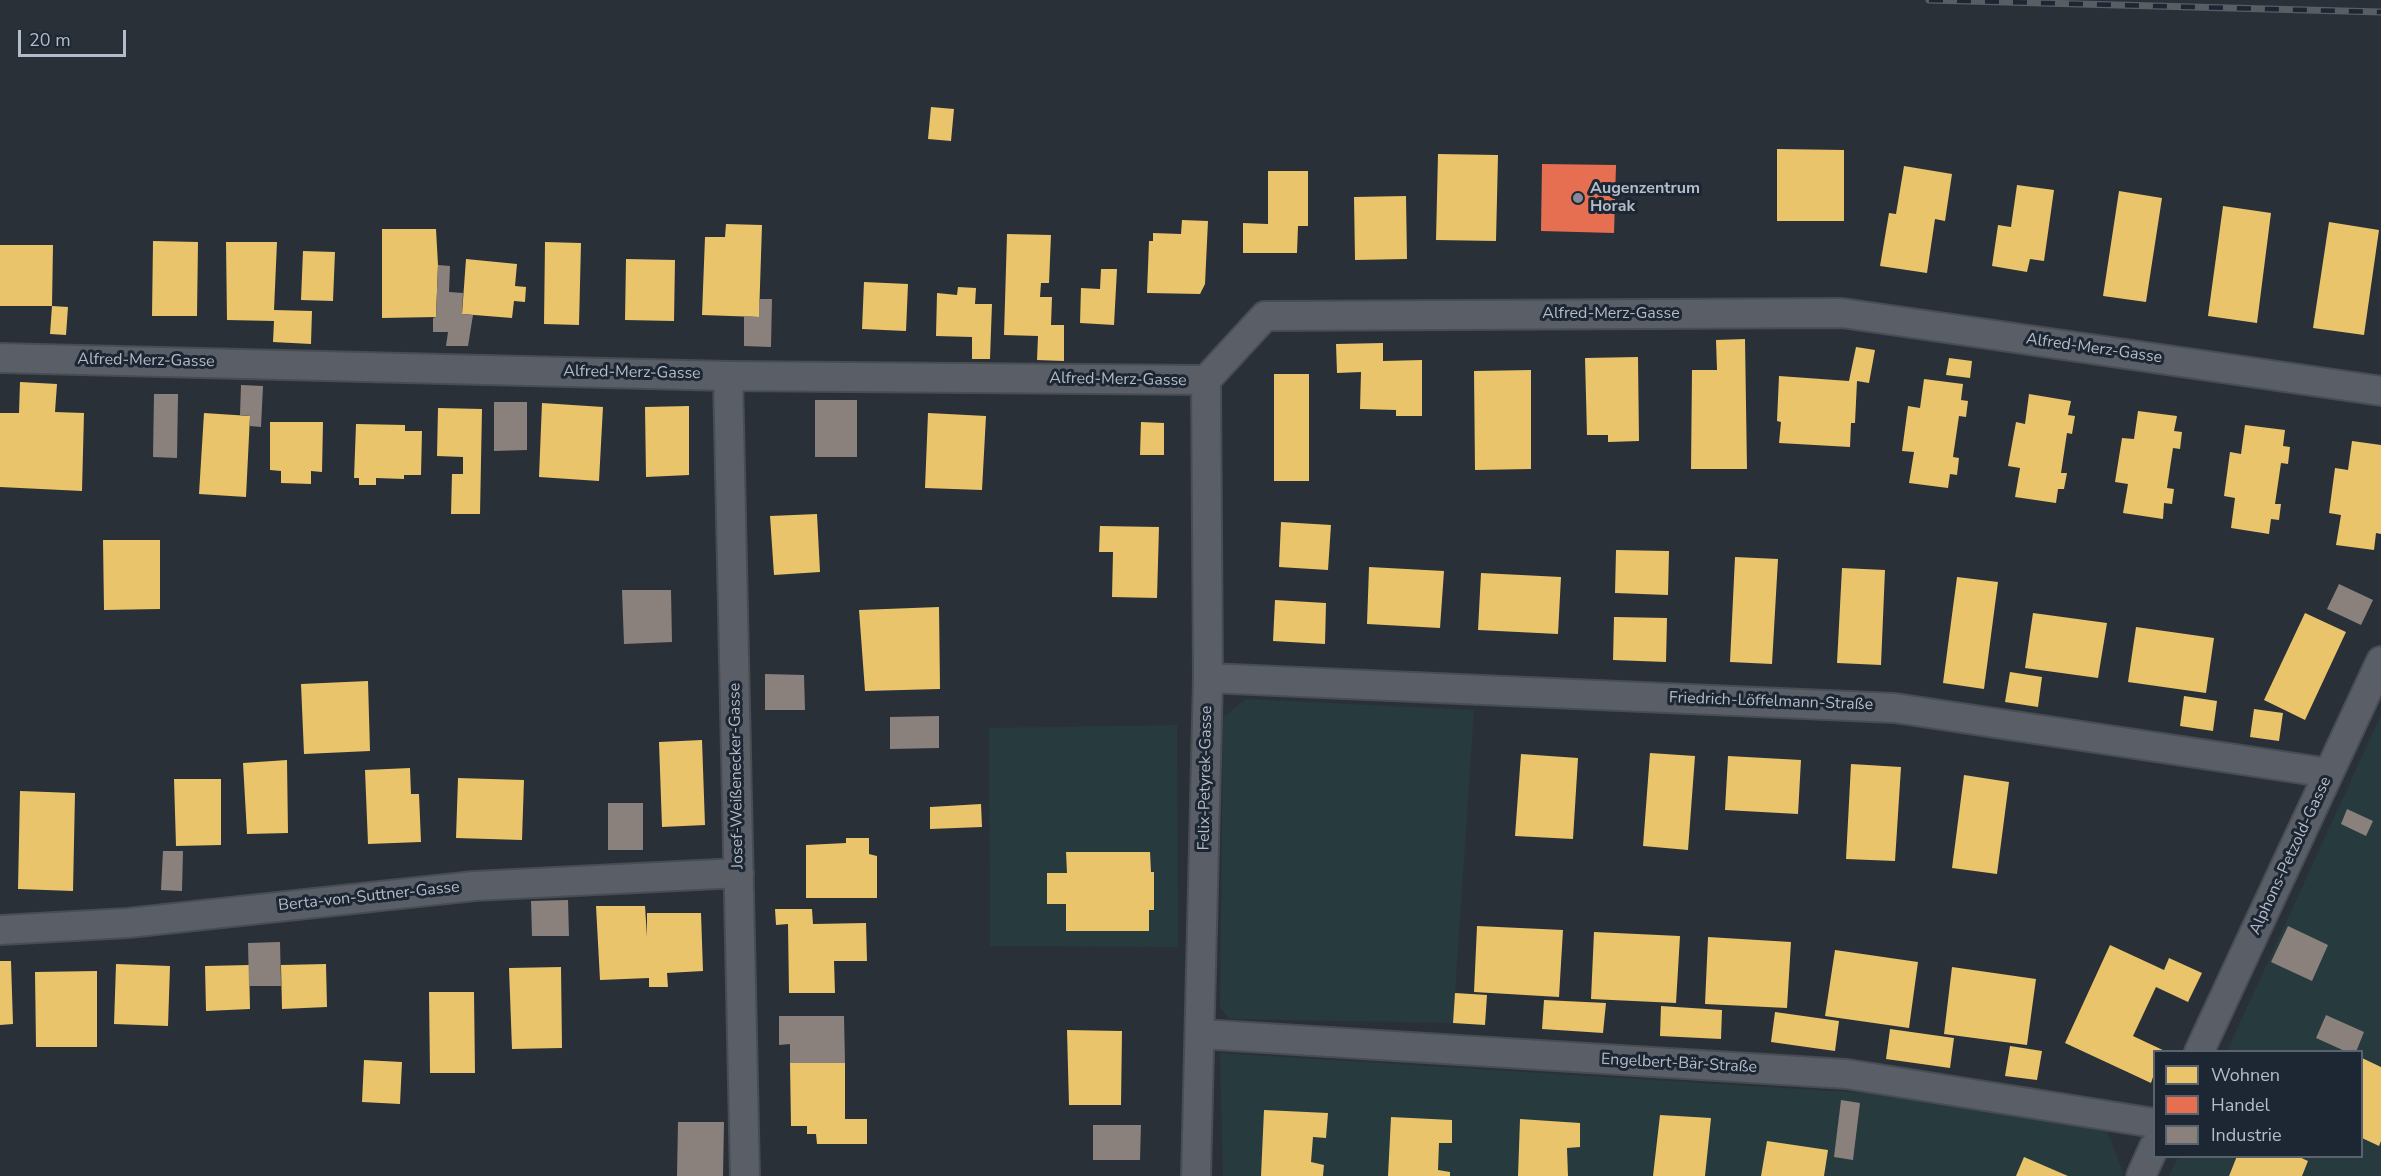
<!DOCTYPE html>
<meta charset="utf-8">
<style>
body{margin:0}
#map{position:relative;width:2381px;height:1176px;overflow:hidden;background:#2a3038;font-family:"Nunito Sans",sans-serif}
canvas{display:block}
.legend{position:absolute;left:2153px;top:1050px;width:210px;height:108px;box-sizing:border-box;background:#1d2633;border:2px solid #59626f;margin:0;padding:8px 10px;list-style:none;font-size:18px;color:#b4bcc9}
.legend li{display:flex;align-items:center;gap:12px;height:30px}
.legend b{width:30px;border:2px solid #59626f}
.scale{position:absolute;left:18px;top:30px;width:108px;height:27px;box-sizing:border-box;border:3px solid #b4bcc9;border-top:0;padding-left:8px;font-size:18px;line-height:21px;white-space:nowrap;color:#b4bcc9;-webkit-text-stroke:4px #1d2633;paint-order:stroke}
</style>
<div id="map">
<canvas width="2381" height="1176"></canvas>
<ul class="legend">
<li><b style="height:16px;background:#e9c46a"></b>Wohnen</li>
<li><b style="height:16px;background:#e76f51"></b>Handel</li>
<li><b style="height:16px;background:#8a817c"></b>Industrie</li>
</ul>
<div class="scale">20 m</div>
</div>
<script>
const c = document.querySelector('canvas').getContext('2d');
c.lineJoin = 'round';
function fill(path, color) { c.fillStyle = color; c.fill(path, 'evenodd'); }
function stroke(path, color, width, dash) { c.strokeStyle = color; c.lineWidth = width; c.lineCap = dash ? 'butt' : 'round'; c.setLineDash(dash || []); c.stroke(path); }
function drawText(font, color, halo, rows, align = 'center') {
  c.font = font + ' "Nunito Sans",sans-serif'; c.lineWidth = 6; c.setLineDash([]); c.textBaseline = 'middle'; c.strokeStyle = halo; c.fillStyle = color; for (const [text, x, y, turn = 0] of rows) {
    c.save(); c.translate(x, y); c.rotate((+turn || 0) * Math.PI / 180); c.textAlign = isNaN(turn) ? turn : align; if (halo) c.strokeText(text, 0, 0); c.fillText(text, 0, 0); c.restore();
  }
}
fill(new Path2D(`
 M1246,699L1474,710L1453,1023L1230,1019L1220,1008L1223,717Z
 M2381,715V1176H2169L2178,1157L2362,1156V1052L2227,1051Z
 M1177,725L1178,947L990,946L989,728Z
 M1220,1053L1864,1093L2106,1128L2124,1174L2123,1176H1223Z`), '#273a3e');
fill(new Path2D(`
 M931,107L954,109L951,141L928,139Z
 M1777,149L1844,150V221H1777Z
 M1438,154L1498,155L1496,241L1436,240Z
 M1904,166L1952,174L1945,221L1935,219L1927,273L1880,266L1889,213L1896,214Z
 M1268,171H1308V226H1298L1297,253H1243V223L1268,224Z
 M2017,185L2054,190L2044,261L2030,259L2027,272L1992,266L1998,225L2011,227Z
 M2119,191L2162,198L2146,302L2103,296Z
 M1406,196L1407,259L1355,260L1354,197Z
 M2223,206L2271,213L2257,323L2208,316Z
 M1182,220L1208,221L1205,284L1200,294L1147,293L1149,241H1153V233L1181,234Z
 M2329,222L2379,230L2364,335L2313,328Z
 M726,224L762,225L759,317L702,315L705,237H725Z
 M382,229H436L438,265L436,317L382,318Z
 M1007,234L1051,235L1049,283H1041L1040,297H1052L1051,325H1064V361L1037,360L1038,336L1004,335Z
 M153,241L198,242L197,316H152Z
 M226,242H277L274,310L312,311L311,344L273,342L274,321L227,320Z
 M545,242L581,243L579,325L544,324Z
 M0,245H53L52,306L68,307L66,335L50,334L52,306H0Z
 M303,251L335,252L333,301L301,300Z
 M466,259L517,264L515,286L526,287L525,302L514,301L512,318L462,314Z
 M626,259L675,260L674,321L625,320Z
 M1101,269H1117L1114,325L1080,323L1081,288L1100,289Z
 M864,282L908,284L906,331L862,329Z
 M958,287L976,288L975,304H992L990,359H972V337L936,336L937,293L957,295Z
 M1745,339L1747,469H1691L1692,370H1717L1716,340Z
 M1383,343V361L1422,360V416H1396V410L1360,409L1361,372L1337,373L1336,344Z
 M1856,347L1875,350L1869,383L1857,381L1855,423H1851L1850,447L1779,443L1781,422L1777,421L1779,376L1849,381Z
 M1638,357L1639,441L1608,442V435H1587L1585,358Z
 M1949,358L1972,361L1970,378L1946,375Z
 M1531,370V469L1475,470L1474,371Z
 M1274,374H1309V481H1274Z
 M1924,379L1963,384L1961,400L1968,401L1966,417L1959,416L1953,457L1959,458L1957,475L1950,474L1948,488L1909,483L1914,452L1902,451L1908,406L1920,408Z
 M20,382L57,384L55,412L84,413L82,491L0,487V413H19Z
 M2029,394L2071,401L2068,415L2075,416L2072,434L2067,433L2061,473H2067L2064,489H2058L2056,503L2015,497L2020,468L2008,466L2016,422L2025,424Z
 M542,403L603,407L599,481L539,477Z
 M689,406V475L646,477L645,407Z
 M438,408L482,409L480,514H451L452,474H463V457L437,456Z
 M2138,411L2177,416L2174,431L2182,432L2180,449L2173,448L2167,488L2174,489L2172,504L2164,503L2163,519L2123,513L2128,484L2115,482L2122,438L2134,439Z
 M204,413L250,416L246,497L199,494Z
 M928,413L986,416L982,490L925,488Z
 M270,422H323L322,472L311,471V484L281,483V471L270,470Z
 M1141,422L1164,423V455H1140Z
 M356,424L405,425V431H422L421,475H404V479L376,478V485H359V478H354Z
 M2245,425L2285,430L2283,446L2290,447L2288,464L2281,463L2275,504H2281L2279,520L2271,519L2269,534L2231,528L2235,498L2224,496L2230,452L2241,454Z
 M2352,441L2381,445V534L2376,533L2374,550L2336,545L2341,515L2329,513L2335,468L2348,470Z
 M817,514L820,572L774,575L770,516Z
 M1281,522L1331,525L1328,570L1279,567Z
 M1100,526L1159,527L1157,598L1112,597L1113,552H1099Z
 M103,540H160V609L104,610Z
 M1616,550L1669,551L1668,595L1615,593Z
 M1735,557L1778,559L1772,664L1730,662Z
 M1369,567L1444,571L1440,628L1367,624Z
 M1842,568L1885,570L1881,665L1837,663Z
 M1481,573L1561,577L1558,634L1478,630Z
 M1957,577L1998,582L1984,689L1943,683Z
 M1275,600L1326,603L1325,644L1273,641Z
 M939,607L940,689L865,691L859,610Z
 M2033,613L2107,623L2098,678L2025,668Z
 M2305,613L2346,632L2305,720L2264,700Z
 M1614,617L1667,618L1666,662L1613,660Z
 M2136,627L2214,638L2206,693L2128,682Z
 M2010,672L2042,677L2038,707L2005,702Z
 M368,681L370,751L304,754L301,684Z
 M2184,696L2217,701L2213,731L2180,726Z
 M2254,709L2283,713L2279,741L2250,737Z
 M702,740L705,825L662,827L659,742Z
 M1650,753L1695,756L1688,850L1643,846Z
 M1521,754L1578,758L1573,839L1515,836Z
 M1728,756L1801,760L1798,814L1725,810Z
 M287,760L288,833L247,834L243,763Z
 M1851,764L1901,767L1895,861L1846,859Z
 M410,768L411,794H419L421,842L368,844L365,770Z
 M1964,775L2009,782L1997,874L1952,868Z
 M458,778L524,780L522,840L456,838Z
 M174,779H221V845L176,846Z
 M20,791L75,793L73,891L18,889Z
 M981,804L982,827L930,829V807Z
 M846,838H869V854L877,856V898H806V845L846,843Z
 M1066,852H1150L1151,872H1154V910H1149V931H1066V904H1047V873H1067Z
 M596,906H645L647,937V913H701L703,971L667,973L668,987H649V978L600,980Z
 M775,909H812L813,924L866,923L867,961H834L835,993H789L788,924L776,925Z
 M1477,926L1563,930L1559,997L1474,992Z
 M1594,932L1680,936L1676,1003L1591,999Z
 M1708,937L1791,942L1787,1008L1705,1004Z
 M2110,945L2164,970L2169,958L2202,973L2188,1002L2156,987L2133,1036L2167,1052H2154V1074L2151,1083L2065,1043Z
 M1835,950L1918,962L1909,1028L1825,1016Z
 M0,961H11L13,1024L0,1025Z
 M116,964L170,966L168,1026L114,1024Z
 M326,964L327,1007L282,1009L281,965Z
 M249,965L250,1009L206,1011L205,966Z
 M561,967L562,1048L512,1049L509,968Z
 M1952,967L2036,979L2027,1045L1944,1034Z
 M97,971V1047H36L35,972Z
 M429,992H474L475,1073H430Z
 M1455,993L1487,995L1485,1025L1453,1023Z
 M1544,1000L1606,1003L1603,1033L1542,1029Z
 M1661,1006L1722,1010L1721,1039L1660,1036Z
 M1775,1012L1839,1021L1835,1051L1771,1042Z
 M1890,1029L1954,1038L1950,1068L1886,1059Z
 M1067,1030L1122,1031L1121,1105H1069Z
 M2010,1046L2042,1051L2037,1080L2005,1076Z
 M2362,1058L2381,1067V1141L2379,1146L2362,1138Z
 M364,1060L402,1062L400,1104L362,1102Z
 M790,1063H845V1119H867V1144H817L816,1134H807V1126H791Z
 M1264,1110L1328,1113L1326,1138L1313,1137L1311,1162L1324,1165L1323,1176H1261Z
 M1660,1115L1711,1118L1705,1176H1653Z
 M1391,1117L1452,1120V1143H1439L1438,1170L1450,1172V1176H1388Z
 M1520,1119L1580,1123V1147L1567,1148L1568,1176H1518Z
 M1767,1141L1828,1150L1824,1176H1761Z
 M2237,1156H2297L2308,1161L2302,1176H2229Z
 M2024,1157L2068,1176H2016Z`), '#e9c46a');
fill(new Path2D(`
 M1542,164L1616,165L1614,233L1541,231Z`), '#e76f51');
fill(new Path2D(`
 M438,265L450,266L449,292L463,293L462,314L473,315L468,346H446L448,332H433V318L436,317Z
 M759,299H772L771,347L744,346V316L759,317Z
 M241,385L263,386L261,427L250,426V416L240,415Z
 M154,394H178L177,458L153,457Z
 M815,400H857V457H815Z
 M494,402H527V450L494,451Z
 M2339,584L2373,600L2361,625L2327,609Z
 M622,590H671L672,642L624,644Z
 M765,674L804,675L805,710H765Z
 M939,716V748L890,749V717Z
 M608,803H643V850H608Z
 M2347,809L2373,821L2366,836L2341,824Z
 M163,851H183L182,891L161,890Z
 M568,900L569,936H532L531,901Z
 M2288,926L2328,945L2312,981L2271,962Z
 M280,942L281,986H249L248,943Z
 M2326,1015L2364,1032L2356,1052H2347L2316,1038Z
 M779,1016H844L845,1063H790V1044L779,1045Z
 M1841,1100L1860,1103L1853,1160L1834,1157Z
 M678,1122H724L723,1176H677Z
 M1093,1125H1141L1140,1160H1093Z`), '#8a817c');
const minor = new Path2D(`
 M0,358L728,376L1206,380L1265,316L1842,313L2381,391
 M728,376L745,1176
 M1208,678L1895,708L2329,773
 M0,930L128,923L474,886L739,873
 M1200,1034L1847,1074L2154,1123
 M2199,1052L2381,661
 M1196,1176L1208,678L1206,380
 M2141,1176L2154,1147`);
stroke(minor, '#484c53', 32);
stroke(minor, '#5a5e66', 28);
const rail = new Path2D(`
 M1929,0L2381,12`);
stroke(rail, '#595d64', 7);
stroke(rail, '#1d2633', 4.5, [14]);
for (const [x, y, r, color] of [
 [1578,198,6,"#848b96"]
]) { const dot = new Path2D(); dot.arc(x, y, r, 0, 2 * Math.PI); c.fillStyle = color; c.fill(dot); stroke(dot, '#1d2633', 2); }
drawText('bold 16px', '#b4bcc9', '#1d2633', [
 ["Augenzentrum",1590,189],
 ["Horak",1590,207]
], 'left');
drawText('16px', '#b4bcc9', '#1d2633', [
 ["Alfred-Merz-Gasse",1611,314],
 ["Alfred-Merz-Gasse",2094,349,8],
 ["Alfred-Merz-Gasse",146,361,1],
 ["Alfred-Merz-Gasse",632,373,1],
 ["Alfred-Merz-Gasse",1118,380,1],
 ["Friedrich-Löffelmann-Straße",1771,702,2],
 ["Josef-Weißenecker-Gasse",737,776,-91],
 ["Felix-Petyrek-Gasse",1206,778,-89],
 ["Alphons-Petzold-Gasse",2291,856,-65],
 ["Berta-von-Suttner-Gasse",369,897,-6],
 ["Engelbert-Bär-Straße",1679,1064,3]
]);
</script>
